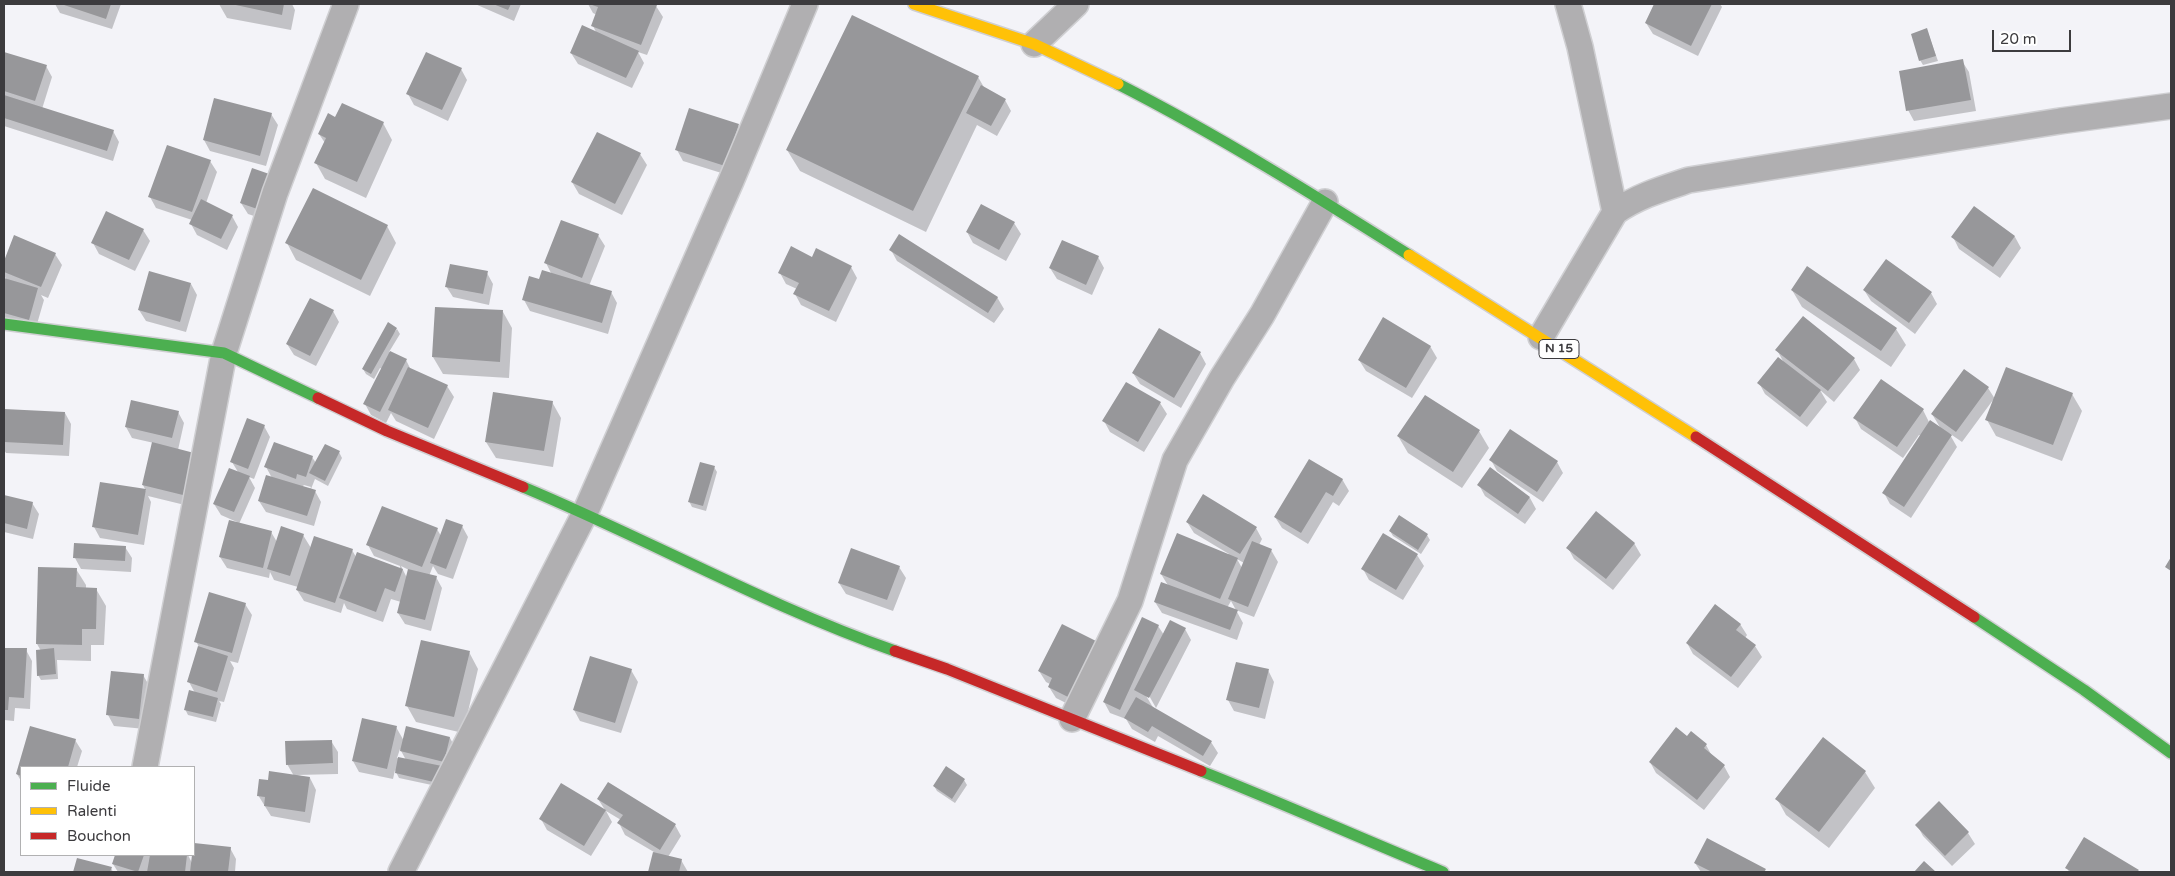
<!DOCTYPE html>
<style>
body{margin:0}
#map{position:relative;width:2175px;height:876px;overflow:hidden;background:#f3f3f8;font-family:"Varela Round",sans-serif}
canvas{display:block}
.frame{position:absolute;inset:0;border:5px solid #3c3b3e;pointer-events:none}
.legend{position:absolute;left:20px;top:766px;width:175px;height:90px;box-sizing:border-box;background:#fff;border:1px solid #b1b1b2;margin:0;padding:6px 9px;list-style:none;font-size:15px;color:#3c3b3e}
.legend li{display:flex;align-items:center;gap:10px;height:25px}
.legend b{width:25px;border:1px solid #b1b1b2}
.scale{position:absolute;left:1992px;top:30px;width:79px;height:22px;box-sizing:border-box;border:2px solid #3c3b3e;border-top:0;padding-left:6px;font-size:15px;line-height:18px;white-space:nowrap;color:#3c3b3e;-webkit-text-stroke:4px #fff;paint-order:stroke}
</style>
<div id="map">
<canvas width="2175" height="876"></canvas>
<div class="frame"></div>
<ul class="legend">
<li><b style="height:6px;background:#4caf50"></b>Fluide</li>
<li><b style="height:6px;background:#ffc107"></b>Ralenti</li>
<li><b style="height:6px;background:#c62828"></b>Bouchon</li>
</ul>
<div class="scale">20 m</div>
</div>
<script>
const c = document.querySelector('canvas').getContext('2d');
c.lineJoin = 'round';
function fill(path, color) { c.fillStyle = color; c.fill(path, 'evenodd'); }
function stroke(path, color, width, dash) { c.strokeStyle = color; c.lineWidth = width; c.lineCap = dash ? 'butt' : 'round'; c.setLineDash(dash || []); c.stroke(path); }
function drawText(font, color, halo, rows, align = 'center') {
  c.font = font + ' "Varela Round",sans-serif'; c.lineWidth = 5; c.setLineDash([]); c.textBaseline = 'middle'; c.strokeStyle = halo; c.fillStyle = color; for (const [text, x, y, turn = 0] of rows) {
    c.save(); c.translate(x, y); c.rotate((+turn || 0) * Math.PI / 180); c.textAlign = isNaN(turn) ? turn : align; if (halo) c.strokeText(text, 0, 0); c.fillText(text, 0, 0); c.restore();
  }
}
fill(new Path2D(`
 M55,4H121L112,29L60,13Z
 M219,4H292L295,10L291,30L227,18Z
 M475,4H521L514,21Z
 M588,4H652L656,6L663,17L647,55L638,52L644,63L632,88L578,64L571,53L597,34L593,26L597,15L593,13Z
 M1656,4H1720L1722,7L1698,56L1653,34L1646,23Z
 M1927,30L1938,61L1923,65L1920,60Z
 M4,53L46,66L52,77L42,109L113,131L119,142L113,161L4,126Z
 M1962,61L1969,72L1976,111L1914,121L1908,110Z
 M461,69L467,80L448,121L414,105L408,94Z
 M978,77L985,89L1005,100L1011,111L997,136L977,125L926,232L800,171L787,150Z
 M271,114L278,125L266,166L210,151L204,140Z
 M336,118L383,123L392,140L366,198L325,179L316,163L325,143L319,134Z
 M738,125L745,136L731,176L683,161L677,150Z
 M640,154L647,165L622,215L579,194L572,182Z
 M210,161L217,172L206,203L232,216L238,227L227,250L197,235L191,224L192,220L156,208L150,197Z
 M253,170L269,221L248,214L241,203Z
 M1974,208L2015,237L2021,248L2000,278L1959,249L1953,237Z
 M1014,223L1021,234L1006,261L973,243L967,232Z
 M387,226L396,243L370,296L296,260L287,243Z
 M143,230L150,241L135,271L99,254L93,243Z
 M598,235L605,246L589,286L611,292L617,303L608,334L530,311L524,300L540,281L552,275L546,263Z
 M15,237L55,254L62,265L48,298L41,295L44,300L35,331L4,322V280L7,281L4,275V265Z
 M891,250L997,297L1004,309L994,323L897,261Z
 M1098,257L1104,268L1092,295L1057,279L1050,268Z
 M812,258L851,267L857,278L836,322L801,305L795,294L797,289L786,284L780,273Z
 M487,273L493,284L489,305L453,297L446,286Z
 M191,284L197,295L186,332L146,321L139,310Z
 M1792,290L1896,329L1906,345L1891,367L1802,307Z
 M1864,290L1931,293L1937,304L1915,334L1871,301Z
 M436,308L503,312L512,328L509,378L443,374L433,357Z
 M333,311L339,322L316,366L294,355L287,344Z
 M397,329L400,334L389,352L406,360L411,370L447,386L454,397L434,439L396,421L391,413L386,423L371,415L365,404L382,369L380,368L374,379L366,374L363,369Z
 M1430,346L1437,358L1412,398L1366,371L1359,360Z
 M1777,350L1854,359L1860,370L1834,402L1820,390L1827,402L1807,427L1765,394L1759,383L1784,363Z
 M1200,353L1206,364L1181,408L1140,384L1133,373Z
 M1988,388L1995,399L2072,394L2082,411L2062,461L1996,436L1987,420L1993,400L1962,442L1949,433L1957,447L1911,518L1890,504L1884,493L1921,436L1919,435L1903,458L1861,429L1855,418L1923,410L1929,422L1941,429L1932,414Z
 M1425,396L1479,431L1489,448L1462,488L1408,453L1398,436Z
 M552,402L561,418L553,467L496,458L486,442Z
 M1160,403L1167,414L1144,452L1110,432L1104,421Z
 M4,410L65,413L71,424L69,456L6,453L4,450Z
 M178,412L184,423L178,450L193,507L148,496L151,502L144,545L100,538L94,527L101,483L146,491L143,485L154,443L132,438L126,427Z
 M264,426L270,437L254,479L249,477L255,488L239,524L271,532L277,542L303,535L311,548L352,550L356,557L400,569V566L374,556L368,545L437,529L441,536L462,526L468,537L453,579L438,574L433,566L429,576L436,577L442,588L431,631L405,624L398,613L401,602L391,599L383,622L347,609L344,603L341,613L304,601L297,590L298,587L274,580L270,572L269,578L227,568L220,557L237,522L221,515L214,504L238,472L232,462ZM401,566L409,570L407,578Z
 M339,452L342,458L328,486L315,479L311,489L315,491L321,502L314,526L266,512L259,501L272,478L266,467L312,457L316,463ZM304,485L311,487L310,489L302,487Z
 M1491,460L1557,462L1563,473L1543,502L1497,471Z
 M714,467L717,472L706,511L692,507L689,501Z
 M1342,479L1349,491L1339,506L1333,502L1308,544L1282,528L1275,517Z
 M1479,485L1530,498L1536,509L1525,524L1485,496Z
 M4,496L32,503L39,514L33,539L4,532Z
 M1187,522L1256,528L1262,539L1259,545L1271,550L1278,562L1254,617L1236,610L1243,623L1237,640L1162,613L1155,602L1169,587L1161,574L1229,554L1194,533ZM1237,559L1244,563L1242,568ZM1231,601L1237,612L1227,608Z
 M1390,531L1427,535L1430,540L1421,554L1393,536Z
 M1634,543L1641,555L1613,590L1574,559L1568,548Z
 M125,547L132,558L131,572L81,569L75,558Z
 M1417,555L1424,566L1403,600L1369,580L1363,569Z
 M899,567L906,578L893,611L846,594L839,583Z
 M76,569L86,585V589H96L106,606L104,645H91V661L57,660L58,679L41,680L38,675L41,651L37,644Z
 M245,604L252,615L238,663L230,661L234,668L224,702L219,701L221,704L216,722L188,715L185,709L195,693L189,682L199,647L196,641Z
 M1740,624L1747,635L1745,638L1755,646L1762,657L1738,688L1693,654L1687,643Z
 M1063,626L1080,710L1056,698L1049,687L1050,684L1046,682L1039,671Z
 M1158,626L1164,635L1185,629L1191,640L1156,708L1147,692L1145,694L1154,709L1211,742L1218,753L1210,766L1158,736L1155,742L1132,729L1126,719L1110,713L1104,702Z
 M4,649L26,650L32,661L30,709L15,708L14,721L4,720Z
 M469,652L478,669L463,733L416,722L407,706Z
 M631,670L638,682L621,733L580,721L574,710Z
 M1268,670L1274,682L1265,719L1234,711L1228,700Z
 M143,675L150,687L145,729L114,726L108,715Z
 M396,727L404,741L450,738L456,749L441,787L399,778L395,770L393,779L359,772L353,761ZM400,749L406,760L397,758Z
 M31,728L75,740L82,751L77,767H21V781L17,774Z
 M1687,738L1706,745L1712,756L1724,766L1730,777L1704,810L1656,773L1650,762Z
 M331,741L338,752V774L297,775L310,778L316,790L310,823L271,816L258,795L269,782L294,776L287,764Z
 M1865,772L1875,788L1829,848L1786,815L1777,799Z
 M964,780L967,785L955,803L937,791L934,786Z
 M598,799L675,825L681,836L668,857L681,860L688,872H649L654,852L625,835L619,823L621,820L606,811L612,822L591,856L547,830L541,819L605,810Z
 M1917,825L1968,833L1975,844L1952,866L1923,836Z
 M194,844L230,848L236,859L235,872H118L113,864L116,855H188L192,863Z
 M78,860L111,868L113,872H75Z
 M1695,863L1765,870L1766,872H1701Z
 M2067,868L2138,871L2139,872H2069Z`), '#0003');
fill(new Path2D(`
 M61,4H111L106,19Z
 M231,4H284L282,15Z
 M493,4H511L508,10Z
 M589,4H655L657,5L641,45L591,26L598,7Z
 M1654,4H1712L1691,46L1645,23Z
 M852,15L979,76L913,211L786,150Z
 M582,25L639,51L626,78L570,53Z
 M1927,28L1936,56L1919,61L1911,34Z
 M4,52L47,65L35,101L4,91Z
 M426,52L462,68L442,110L406,94Z
 M1963,59L1971,100L1906,111L1899,71Z
 M981,85L1006,99L991,126L966,113Z
 M4,95L114,130L107,151L4,118Z
 M214,98L272,113L260,156L203,140Z
 M342,103L384,122L357,182L314,163L326,138L318,134L328,113L335,117Z
 M689,108L739,124L725,166L675,150Z
 M597,132L641,153L615,204L571,182Z
 M167,145L211,160L192,212L148,197Z
 M252,168L275,176L263,211L240,203Z
 M313,188L388,225L361,280L285,243Z
 M201,199L233,215L221,239L189,224Z
 M981,204L1015,222L999,250L966,232Z
 M1974,206L2015,236L1993,267L1951,237Z
 M106,211L144,229L129,260L91,243Z
 M561,220L599,234L582,278L544,263Z
 M899,234L998,297L988,313L889,250Z
 M14,235L56,253L41,287L4,272V261Z
 M1062,240L1099,256L1086,285L1049,268Z
 M791,246L812,257L816,248L852,266L829,311L793,294L799,283L778,273Z
 M1886,259L1932,292L1909,323L1863,290Z
 M450,264L488,271L483,294L445,287Z
 M1807,266L1897,328L1881,351L1791,290Z
 M542,270L612,291L602,323L522,300L529,276L539,279Z
 M149,271L191,283L180,322L138,310Z
 M4,278L38,288L29,320L4,313Z
 M310,298L334,310L310,356L286,344Z
 M435,307L503,310L500,362L432,357Z
 M1803,316L1855,358L1828,391L1775,350Z
 M1383,317L1431,346L1406,388L1358,360Z
 M388,322L397,328L371,374L362,369Z
 M1159,328L1201,352L1174,398L1132,373Z
 M390,351L407,359L380,412L363,404Z
 M1778,357L1821,390L1800,417L1757,383Z
 M408,367L448,385L428,428L388,410Z
 M2006,367L2073,393L2053,445L1985,420Z
 M1964,369L1989,387L1956,432L1931,414Z
 M1881,379L1924,409L1897,447L1853,418Z
 M1126,382L1161,402L1138,442L1102,421Z
 M493,392L553,401L544,451L485,442Z
 M1425,395L1480,430L1453,472L1397,436Z
 M131,400L179,411L172,438L125,427Z
 M4,409L65,412L63,445L4,442Z
 M247,418L265,425L248,469L230,462Z
 M1930,420L1952,435L1904,507L1882,493Z
 M1510,429L1558,461L1537,492L1489,460Z
 M152,442L198,454L187,496L142,485Z
 M274,442L313,456L306,477L297,474L296,479L264,467Z
 M325,444L340,451L325,481L309,473Z
 M1309,459L1343,479L1333,496L1326,492L1301,533L1274,517Z
 M700,462L715,466L703,506L688,502Z
 M1490,467L1530,497L1518,514L1477,485Z
 M229,468L250,476L234,512L213,504Z
 M266,475L316,490L307,516L258,501Z
 M100,482L146,489L138,535L92,527Z
 M1203,494L1257,527L1240,554L1186,522Z
 M4,495L33,502L27,529L4,523Z
 M382,506L438,528L422,567L366,545Z
 M1596,511L1635,543L1606,579L1566,548Z
 M1399,515L1428,534L1418,550L1389,531Z
 M446,519L463,525L446,569L430,563Z
 M229,520L272,531L263,568L219,557Z
 M281,526L304,534L290,576L267,569Z
 M1177,533L1238,558L1220,599L1160,574Z
 M1383,533L1418,554L1396,590L1361,569Z
 M314,536L353,549L335,603L296,590Z
 M1252,541L1272,549L1248,607L1228,599Z
 M74,543L126,546L125,561L73,558Z
 M851,548L900,566L887,600L838,583Z
 M357,552L403,569L395,592L385,588L376,612L339,598Z
 M2171,557V571L2165,567Z
 M38,567L77,568L76,587L97,588L96,629H82V645L36,644Z
 M408,569L437,576L425,620L397,613Z
 M1161,582L1238,610L1230,630L1154,602Z
 M209,592L246,603L232,653L194,642Z
 M1715,604L1741,624L1736,630L1756,645L1731,677L1686,643Z
 M1142,617L1159,625L1120,710L1103,702Z
 M1170,620L1186,628L1149,698L1134,690Z
 M1062,624L1102,644L1074,700L1048,687L1052,678L1038,671Z
 M421,640L470,651L454,717L405,706Z
 M198,646L228,656L217,692L187,682Z
 M4,648H27L24,698L9,697L8,710H4Z
 M54,648L56,674L37,676L36,650Z
 M590,656L632,669L615,723L573,710Z
 M1236,662L1269,669L1259,708L1226,700Z
 M111,671L144,674L139,719L106,715Z
 M189,690L218,698L213,717L184,710Z
 M1136,697L1212,741L1203,756L1152,726L1148,732L1124,718Z
 M362,718L397,726L387,769L352,761Z
 M30,726L76,739L68,767H21V776L16,774Z
 M406,726L450,737L444,762L400,751Z
 M1676,727L1687,736L1691,731L1707,744L1704,748L1725,765L1697,800L1649,762Z
 M1823,737L1866,771L1819,832L1775,799Z
 M332,740L333,763L286,765L285,741Z
 M398,757L442,766L438,783L395,773Z
 M946,766L965,779L952,799L933,786Z
 M269,771L310,777L305,812L264,806L265,797L257,796L259,779L268,780Z
 M608,782L676,824L660,850L617,823L623,815L597,799Z
 M561,783L606,810L584,846L539,819Z
 M1939,801L1969,832L1945,856L1915,825Z
 M2084,837L2139,870L2137,872H2072L2065,868Z
 M1707,838L1766,869L1764,872H1712L1694,863Z
 M194,843L231,847L228,872H190L192,855H194Z
 M653,852L682,859L679,872H648Z
 M115,855H144L138,872L112,864Z
 M150,855H187L185,872H147Z
 M77,858L112,867L110,872H73Z
 M1924,861L1936,872H1914Z`), '#97979a');
const street = new Path2D(`
 M1568,4L1580,47L1615,212
 M1034,44L1076,4
 M1541,337L1615,212C1638,196 1662,189 1689,180L2060,121L2171,106
 M1072,719L1130,601L1175,460L1222,378L1262,315L1325,202
 M145,767L224,353L275,193L346,4
 M401,872L585,513L731,181L805,4`);
const fast = new Path2D(`
 M1118,84C1218,135 1314,195 1409,255
 M4,324L224,353L318,398
 M523,487C648,539 767,606 895,651
 M1974,617L2084,690L2171,753
 M1201,771C1282,803 1362,839 1443,872`);
const slow = new Path2D(`
 M914,4L1034,44L1118,84
 M1409,255L1696,437`);
const jam = new Path2D(`
 M318,398L387,431L523,487
 M1696,437L1974,617
 M895,651L947,669L1201,771`);
stroke(street, '#cfcfd2', 28);
stroke(fast, '#cfcfd2', 14);
stroke(slow, '#cfcfd2', 14);
stroke(jam, '#cfcfd2', 14);
stroke(street, '#b0afb1', 25);
stroke(fast, '#4caf50', 11);
stroke(slow, '#ffc107', 11);
stroke(jam, '#c62828', 11);
for (const [x, y, w] of [
 [1559,349,40]
]) { const box = new Path2D(); box.roundRect(x - w / 2, y - 9.5, w, 19, 4); c.fillStyle = '#fff'; c.fill(box); stroke(box, '#3c3b3e', 1); }
drawText('bold 12px', '#3c3b3e', null, [
 ["N 15",1559,349]
]);
</script>
